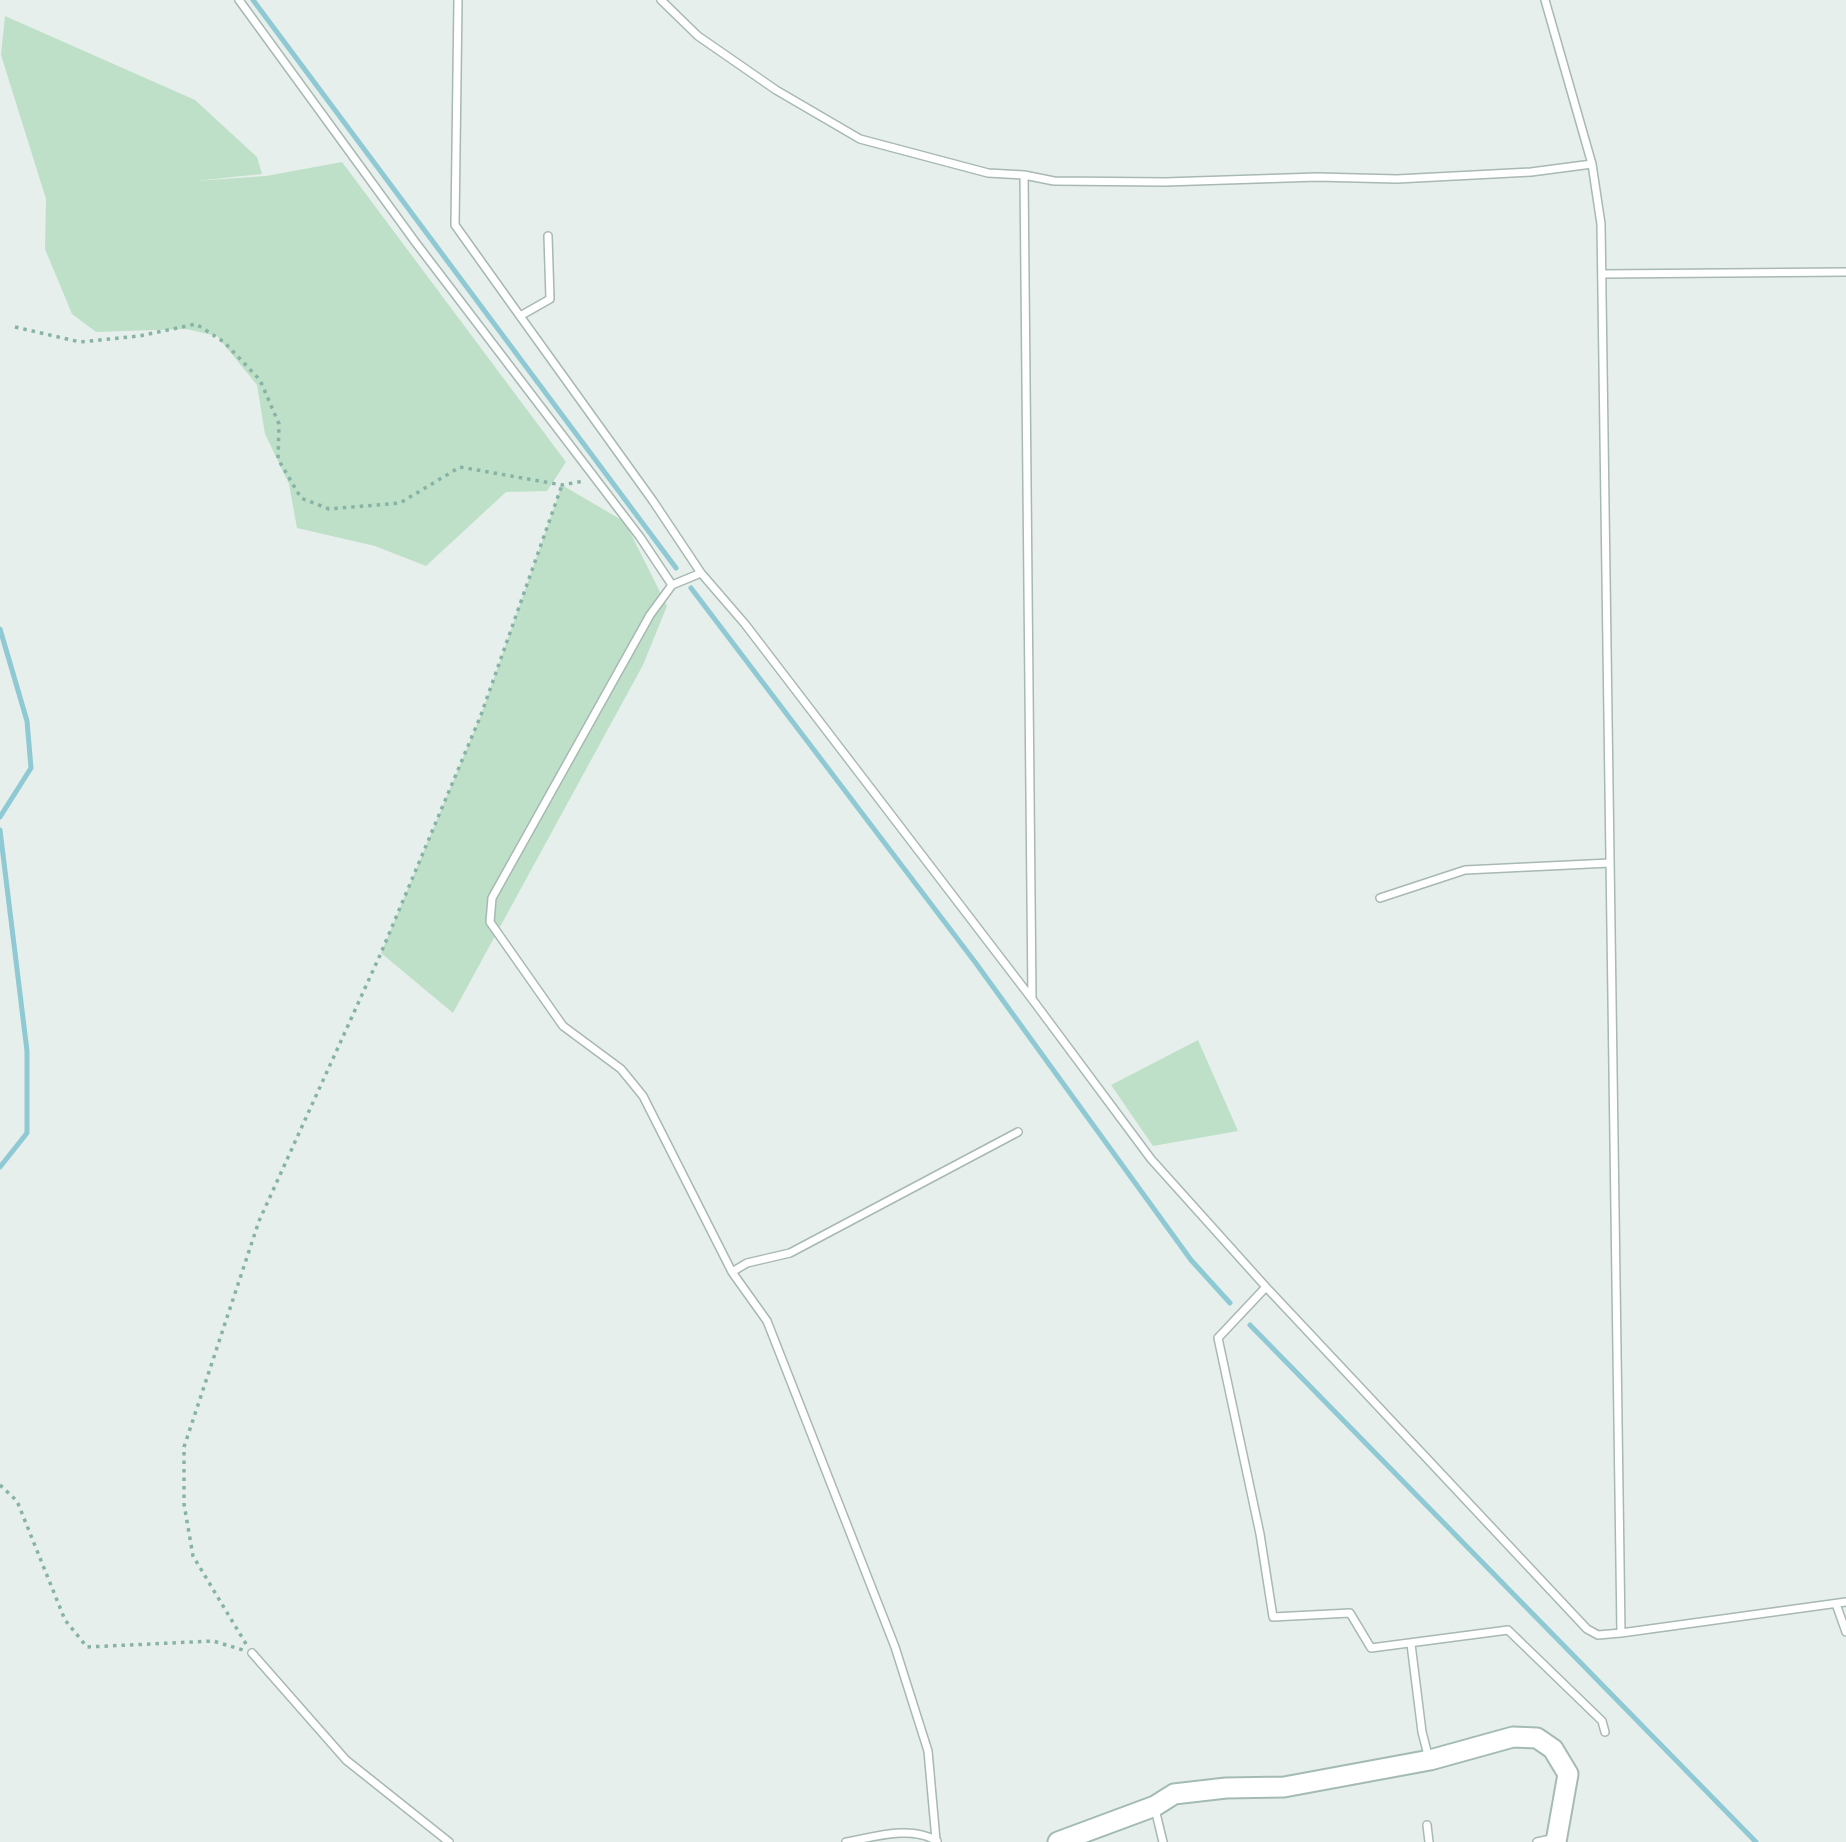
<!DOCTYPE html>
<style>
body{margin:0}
canvas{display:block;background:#e6efeb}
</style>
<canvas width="1846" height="1842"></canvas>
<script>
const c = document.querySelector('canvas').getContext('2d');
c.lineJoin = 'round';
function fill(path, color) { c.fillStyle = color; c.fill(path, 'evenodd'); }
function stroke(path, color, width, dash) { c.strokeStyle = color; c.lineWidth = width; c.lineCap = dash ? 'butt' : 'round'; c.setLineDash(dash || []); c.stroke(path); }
fill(new Path2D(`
 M5,16L195,100L257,157L262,174L195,181L266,176L342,162L566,462L547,491L506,492L426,566L375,546L297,528L289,484L265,434L257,385L217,336L186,329L96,332L72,314L45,249L46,199L1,55Z
 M562,485L625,522L667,606L643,665L453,1013L381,953L481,715Z
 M1198,1040L1238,1131L1153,1146L1111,1085Z`), '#bfe0c8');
stroke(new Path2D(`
 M253,0L676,568
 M691,588L975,962L1191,1260L1230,1303
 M0,629L27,721L31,768L0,817
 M0,830L27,1051V1133L0,1167
 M1250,1325L1756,1842`), '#8ec9d4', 5);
const lane = new Path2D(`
 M239,0L416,243L640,537L672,585
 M458,0L455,225L520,316L550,299L548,236
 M661,0L698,36L776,90L860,139L988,173L1024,175L1054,181L1165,182L1317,177L1397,179L1531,172L1592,164
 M1545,0L1592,164L1601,224L1621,1633
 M1024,175L1032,999
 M1602,274L1846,272
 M520,316L653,501L701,573L745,624L1032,999L1151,1159L1266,1287L1587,1629L1598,1635L1621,1633L1846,1602
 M701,573L672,585L650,615L492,898L490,922L563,1026L621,1069L643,1096L732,1272L747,1263L790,1253L1018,1132
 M1380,898L1465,870L1610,863
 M732,1272L767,1321L895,1647L928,1751L936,1840
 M1266,1287L1218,1338L1260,1534L1273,1617L1350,1613L1371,1648L1508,1630L1602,1721L1605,1732
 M1836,1604L1846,1632
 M1411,1644L1422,1732L1429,1759
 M252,1653L346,1760L449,1842
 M1155,1809L1163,1842
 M1427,1825L1429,1842
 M846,1842C874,1837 911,1825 937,1841
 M1537,1842L1555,1838`);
const secondary = new Path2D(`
 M1058,1842L1155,1806L1174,1794L1226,1788L1284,1787L1430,1760L1513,1737L1537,1738L1553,1749L1568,1774L1556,1842`);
stroke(lane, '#a8b8b2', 10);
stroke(secondary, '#a4bbb3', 23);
stroke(new Path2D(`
 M15,327L80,342L139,336L196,324L224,342L260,380L279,424L278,459L301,498L329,509L400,503L460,467L562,485L584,481
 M0,1485L17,1501L65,1620L87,1647L213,1641L243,1650
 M246,1644L193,1556L184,1504V1447L259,1221L381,953L481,715L562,485`), '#86b3a5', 3.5, [3.5, 5]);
stroke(lane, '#fff', 7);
stroke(secondary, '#fff', 19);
</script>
